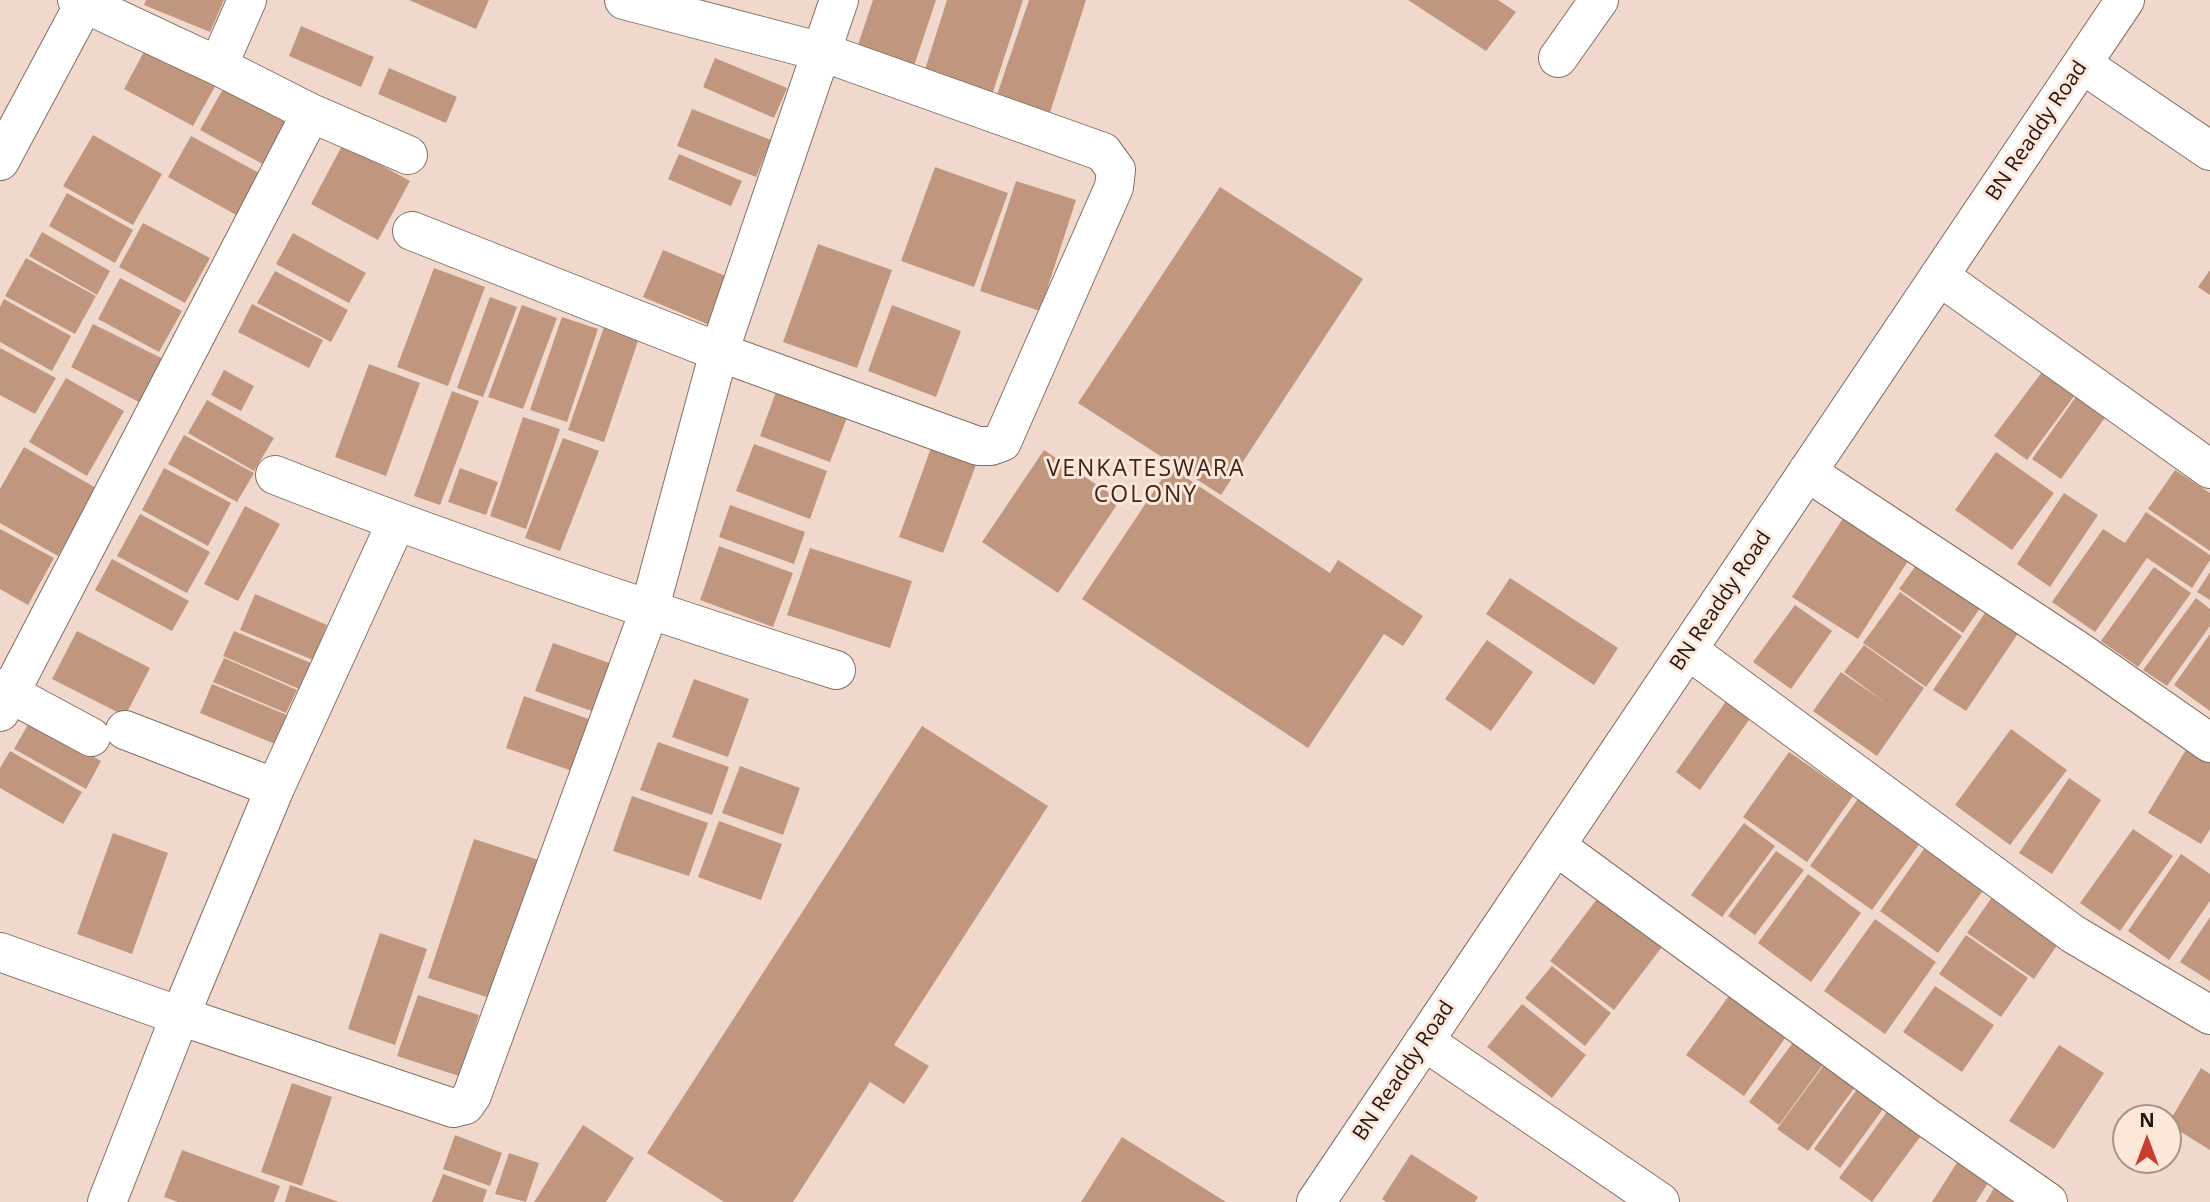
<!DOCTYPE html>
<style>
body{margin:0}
#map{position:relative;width:2210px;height:1202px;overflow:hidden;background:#f0d9cc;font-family:"Open Sans",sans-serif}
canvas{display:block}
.north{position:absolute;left:2112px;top:1104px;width:70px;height:70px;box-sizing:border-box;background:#fee6d9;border:2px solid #a5938a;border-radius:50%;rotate:0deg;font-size:19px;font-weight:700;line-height:28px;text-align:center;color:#1f1713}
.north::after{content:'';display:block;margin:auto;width:24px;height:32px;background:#c93d2e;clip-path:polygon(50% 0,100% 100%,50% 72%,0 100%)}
</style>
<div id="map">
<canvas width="2210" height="1202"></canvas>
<div class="north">N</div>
</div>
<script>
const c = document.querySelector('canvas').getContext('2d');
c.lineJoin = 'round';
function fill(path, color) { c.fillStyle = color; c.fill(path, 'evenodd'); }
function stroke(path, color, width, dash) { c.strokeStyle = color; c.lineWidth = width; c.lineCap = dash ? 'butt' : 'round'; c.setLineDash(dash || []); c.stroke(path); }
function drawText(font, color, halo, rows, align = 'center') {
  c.font = font + ' "Open Sans",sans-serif'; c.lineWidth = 6; c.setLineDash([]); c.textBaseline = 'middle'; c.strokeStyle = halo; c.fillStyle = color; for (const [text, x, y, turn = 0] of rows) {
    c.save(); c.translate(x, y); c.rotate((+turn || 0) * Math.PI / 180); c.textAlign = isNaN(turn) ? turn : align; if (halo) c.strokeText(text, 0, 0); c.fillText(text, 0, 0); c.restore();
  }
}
fill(new Path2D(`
 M146,0H224L210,32L144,5Z
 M409,0H489L476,29Z
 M873,0H936L912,72L855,54Z
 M947,0H1023L990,101L922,79Z
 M1029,0H1086L1048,119L995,101Z
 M1408,0H1498L1516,12L1486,51Z
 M301,26L374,57L361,87L289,56Z
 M147,46L217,83L193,126L124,89Z
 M715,58L787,88L774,118L703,87Z
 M389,68L457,97L446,123L378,94Z
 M223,89L293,126L270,168L200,130Z
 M692,109L771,140L756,177L677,146Z
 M93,135L162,174L133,225L63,186Z
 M191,136L261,174L238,216L168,177Z
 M343,144L410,181L378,240L311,204Z
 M679,154L742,181L731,206L668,179Z
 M935,167L1008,193L974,287L901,261Z
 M1016,181L1076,200L1040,311L980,291Z
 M1220,187L1363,279L1221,495L1078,403Z
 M67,193L133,230L115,263L49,226Z
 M143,223L210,258L185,303L119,267Z
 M42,232L110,271L97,295L29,256Z
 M293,233L366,273L349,303L276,264Z
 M818,244L892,270L857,368L783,342Z
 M663,250L740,282L719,329L643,297Z
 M26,258L96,296L75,334L5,296Z
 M434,268L485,287L448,386L397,367Z
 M2210,270V295L2198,287Z
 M275,271L348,310L331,342L257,303Z
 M120,278L182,311L159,352L98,319Z
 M490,297L517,307L483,397L457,388Z
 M4,299L71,336L52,371L0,342V307Z
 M252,304L323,340L309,368L238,332Z
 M522,305L557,318L523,409L488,397Z
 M892,305L961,331L936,397L868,371Z
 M562,317L598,329L567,422L530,410Z
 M93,324L163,359L141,403L71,367Z
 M604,327L639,338L604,442L568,430Z
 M0,348L56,378L35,414L0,395Z
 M369,364L420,383L386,476L335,457Z
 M2048,364L2080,388L2027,460L1994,436Z
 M224,370L254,386L241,411L211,395Z
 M66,378L124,411L87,476L29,442Z
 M777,389L848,415L830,462L760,436Z
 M452,391L479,401L440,505L414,496Z
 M2080,391L2109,412L2061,479L2032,459Z
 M207,400L274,438L254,471L188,433Z
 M523,417L560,429L526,529L490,516Z
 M184,435L254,473L237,502L168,464Z
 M563,438L599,451L560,551L525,538Z
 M754,444L827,471L810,519L736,491Z
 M932,445L977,462L943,553L899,537Z
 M24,447L96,488L58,556L0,523V489Z
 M1044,450L1120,500L1058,593L982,542Z
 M1996,452L2054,493L2012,550L1955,510Z
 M1170,467L1330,573L1338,560L1423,616L1403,646L1384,634L1308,748L1082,599Z
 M164,468L231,503L208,546L142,510Z
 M460,468L498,482L486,515L448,502Z
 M2175,470L2210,493V551L2148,509Z
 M2064,493L2098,515L2050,587L2017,564Z
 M730,505L805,532L794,564L719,537Z
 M245,506L280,524L238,601L204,584Z
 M1849,509L1915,550L1858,639L1792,597Z
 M2146,512L2210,555V560L2192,588L2147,558L2095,632L2052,602L2103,529L2125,543Z
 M140,514L210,552L187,593L117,556Z
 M0,529L54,558L28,605L0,589Z
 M719,546L793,573L773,627L700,600Z
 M810,548L912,581L890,648L787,615Z
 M112,559L189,601L172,631L95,590Z
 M1917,564L1980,608L1963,633L1899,589Z
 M2154,567L2191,593L2138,667L2101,641Z
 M2210,572V600L2197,592Z
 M1510,578L1618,648L1594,685L1486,614Z
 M1900,592L1962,636L1926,687L1863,643Z
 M255,594L327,625L313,660L240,630Z
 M2196,598L2210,609V626L2167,686L2143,670Z
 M1795,605L1832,631L1791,689L1753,662Z
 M1989,607L2021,629L1966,711L1933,690Z
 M77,631L150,668L125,716L52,679Z
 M234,631L311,663L299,689L223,656Z
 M2210,634V711L2174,685Z
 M1487,640L1533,672L1491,731L1445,699Z
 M553,643L618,666L600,714L535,691Z
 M1864,645L1924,688L1877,756L1813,711L1841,672L1886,703L1844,672Z
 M224,658L297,690L286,713L213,682Z
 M694,679L749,699L728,757L672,737Z
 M212,684L287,715L275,744L200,713Z
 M524,696L600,723L581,774L506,748Z
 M1727,700L1751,717L1700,790L1676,772Z
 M30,721L101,761L86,789L14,749Z
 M922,726L1048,806L894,1045L929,1066L904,1104L870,1082L793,1202H724L647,1153Z
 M2011,729L2067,770L2010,845L1955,805Z
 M658,742L729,767L712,815L640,790Z
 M2190,743L2210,755V829L2201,844L2148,813Z
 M10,751L82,792L63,824L0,788V768Z
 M1789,752L1853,796L1807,862L1743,817Z
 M740,766L800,788L783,835L722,813Z
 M2069,778L2101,800L2052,874L2019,853Z
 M632,796L708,823L689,876L613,851Z
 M1860,796L1923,839L1872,910L1810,866Z
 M719,821L782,844L761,900L698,877Z
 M1744,823L1775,846L1722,917L1691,895Z
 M2133,829L2173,856L2120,931L2080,903Z
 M113,833L168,853L132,954L77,934Z
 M474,839L542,861L496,1000L428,978Z
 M1931,839L1990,881L1938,953L1880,911Z
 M1776,851L1804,870L1755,935L1728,916Z
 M2181,854L2210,874V901L2169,960L2128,931Z
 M1808,874L1861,913L1811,982L1758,943Z
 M1604,890L1668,939L1614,1010L1550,961Z
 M1997,890L2064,935L2034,979L1967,933Z
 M2210,917V981L2180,962Z
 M1875,919L1936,962L1885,1034L1824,991Z
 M380,933L427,949L395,1045L348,1029Z
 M1966,935L2028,978L2001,1017L1939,974Z
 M1552,966L1611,1013L1585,1046L1525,998Z
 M1935,986L1994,1025L1962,1072L1903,1032Z
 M1731,993L1788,1034L1744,1096L1686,1055Z
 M418,995L479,1015L459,1076L397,1056Z
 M1522,1004L1586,1055L1552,1098L1487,1047Z
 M1800,1033L1830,1055L1779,1125L1749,1102Z
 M2059,1045L2104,1073L2054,1149L2009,1121Z
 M1832,1054L1863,1076L1808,1151L1777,1129Z
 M2201,1068L2210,1074V1150L2168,1124Z
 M1865,1078L1891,1098L1840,1168L1814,1149Z
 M292,1083L332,1097L302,1186L261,1172Z
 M1889,1109L1923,1133L1872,1202L1839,1178Z
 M583,1125L634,1158L606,1202H534Z
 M455,1135L502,1153L490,1186L443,1169Z
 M1122,1137L1226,1202H1081Z
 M182,1150L280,1186L274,1202H178L164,1197Z
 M509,1153L539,1163L526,1202L495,1194Z
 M1963,1153L1995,1172L1976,1202H1932Z
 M1411,1154L1478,1197L1475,1202H1386L1382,1199Z
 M443,1174L487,1190L483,1202H432Z
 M290,1185L339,1202H285Z
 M1994,1188L2017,1202H1986Z`), '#c0967f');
const minor = new Path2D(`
 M1558,58L1599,0
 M2082,64L2210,151
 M218,66L247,0
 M311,113L408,155
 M0,161L84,4
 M412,231L719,352L978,446H991L1002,442L1114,187L1116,170L1103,152L822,52L624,0
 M1939,276L2210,469
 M1807,472L2077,650L2210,743
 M275,475C459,547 647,610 836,670
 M1688,650L2073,934L2210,1015
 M0,688L91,737
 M0,712L311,113L218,66L77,0
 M125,730L275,788
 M1556,846L1929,1119L2048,1202
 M0,952L180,1016L275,788L396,523
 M1424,1041L1660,1202
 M107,1202L180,1016L453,1108L465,1105L472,1095L649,611L719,352L839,0
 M1316,1202L2125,0`);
stroke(minor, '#846f64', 40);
stroke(minor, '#fff', 38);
drawText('21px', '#1f1713', '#fee6d9', [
 ["BN Readdy Road",2037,131,-56],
 ["BN Readdy Road",1721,601,-56],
 ["BN Readdy Road",1404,1071,-56]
]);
c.letterSpacing = '2px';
drawText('23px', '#39271d', '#fee6d9', [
 ["VENKATESWARA",1146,469],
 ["COLONY",1146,495]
]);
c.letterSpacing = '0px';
</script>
